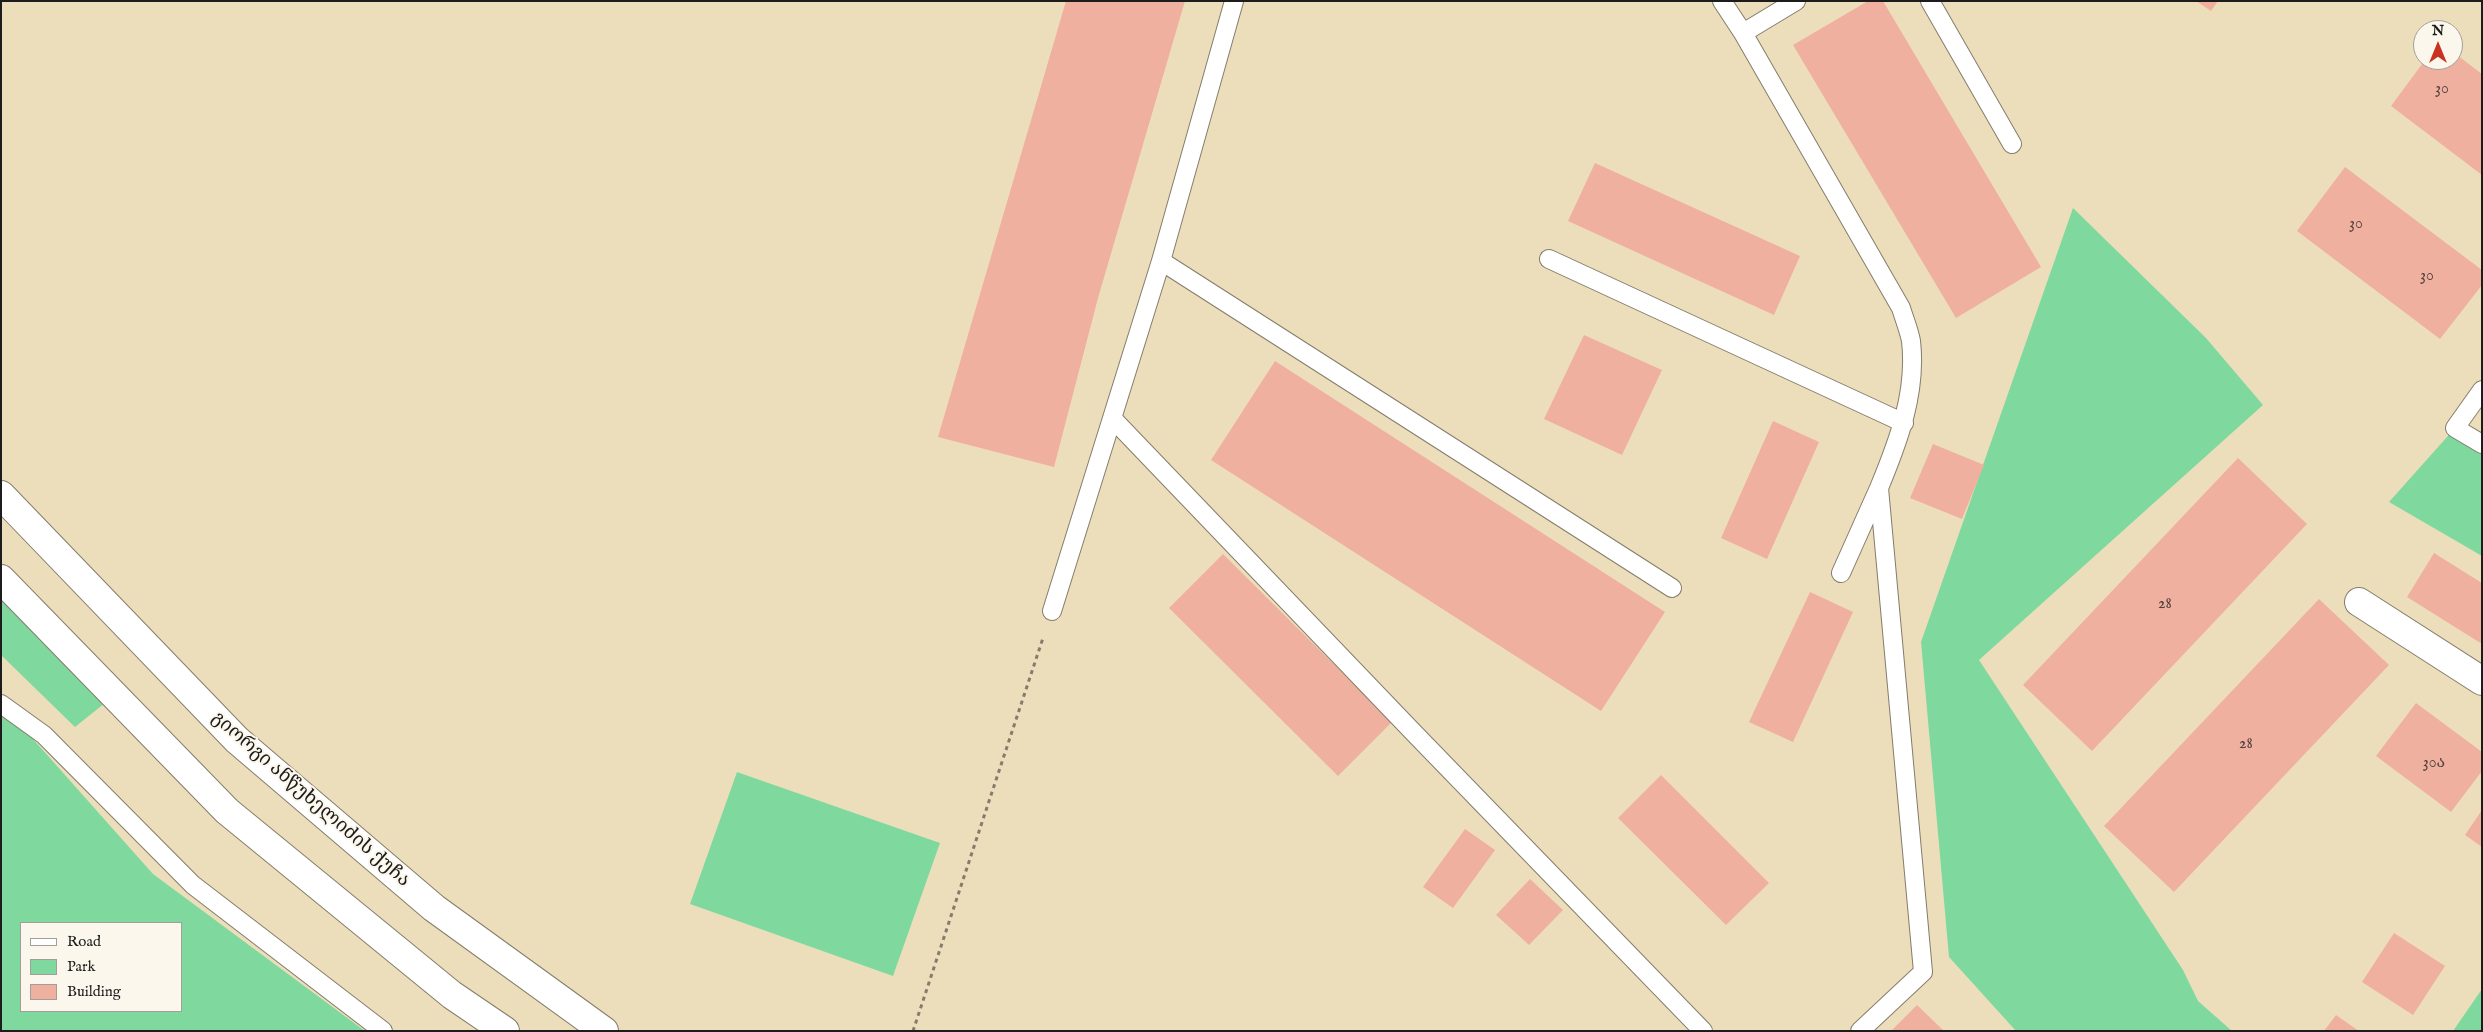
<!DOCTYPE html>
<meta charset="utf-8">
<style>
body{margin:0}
#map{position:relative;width:2483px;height:1032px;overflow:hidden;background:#eddebb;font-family:"IM FELL English",serif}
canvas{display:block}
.frame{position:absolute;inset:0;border:2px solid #1c1c1c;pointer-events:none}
.legend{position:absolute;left:20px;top:922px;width:162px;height:90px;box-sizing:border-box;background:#fbf7ec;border:1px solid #a29f99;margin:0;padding:6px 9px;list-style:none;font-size:15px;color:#1c1c1c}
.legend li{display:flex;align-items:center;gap:10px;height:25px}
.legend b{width:25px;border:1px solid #a29f99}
.north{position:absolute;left:2413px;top:20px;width:50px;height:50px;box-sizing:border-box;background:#fbf7ec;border:1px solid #a29f99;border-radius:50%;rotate:0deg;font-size:14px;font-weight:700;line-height:20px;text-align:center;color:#1c1c1c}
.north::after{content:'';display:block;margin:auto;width:18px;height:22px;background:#c8321e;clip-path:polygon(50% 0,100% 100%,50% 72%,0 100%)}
</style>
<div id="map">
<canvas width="2483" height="1032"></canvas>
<div class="frame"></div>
<ul class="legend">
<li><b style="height:6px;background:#fff"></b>Road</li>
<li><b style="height:14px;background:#7fd99e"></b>Park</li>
<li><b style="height:14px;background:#efb0a0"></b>Building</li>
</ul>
<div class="north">N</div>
</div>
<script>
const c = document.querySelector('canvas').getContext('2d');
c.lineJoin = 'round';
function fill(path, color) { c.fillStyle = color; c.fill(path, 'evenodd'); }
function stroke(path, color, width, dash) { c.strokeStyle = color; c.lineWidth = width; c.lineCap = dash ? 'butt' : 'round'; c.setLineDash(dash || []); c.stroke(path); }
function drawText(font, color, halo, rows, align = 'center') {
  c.font = font + ' "IM FELL English","Noto Serif Georgian",serif'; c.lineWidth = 4; c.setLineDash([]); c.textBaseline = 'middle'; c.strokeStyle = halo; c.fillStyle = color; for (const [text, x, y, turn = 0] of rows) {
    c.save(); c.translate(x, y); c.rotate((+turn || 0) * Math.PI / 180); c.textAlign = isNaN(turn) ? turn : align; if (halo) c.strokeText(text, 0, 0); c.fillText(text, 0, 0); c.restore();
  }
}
fill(new Path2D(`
 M2073,208L2206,338L2263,405L1979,660L2183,970L2198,1001L2232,1031H2016L1949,957L1921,642Z
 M2455,428L2482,444V556L2389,502Z
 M1,579L115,695L75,727L1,655Z
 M1,703L153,874L365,1031H1ZM21,923H181V1011H21Z
 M737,772L940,843L893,976L690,904Z
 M2482,989V1031H2453Z`), '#7fd99e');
fill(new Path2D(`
 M1066,1H1185L1098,298L1054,467L938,437Z
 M1868,1H1883L2041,267L1956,318L1793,45Z
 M2196,1H2218L2211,11Z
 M2453,52L2482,74V175L2391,106L2425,60H2453Z
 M1595,163L1800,256L1774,315L1568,221Z
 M2345,167L2482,270V285L2440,339L2297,231Z
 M1584,335L1662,370L1622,455L1544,419Z
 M1275,361L1665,612L1601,711L1211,460Z
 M1773,421L1819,442L1767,559L1721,538Z
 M1933,444L1984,465L1962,519L1910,498Z
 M2238,458L2307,524L2092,751L2023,685Z
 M2434,553L2482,583V644L2407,597Z
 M1223,554L1392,722L1338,776L1169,608Z
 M1810,592L1853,612L1793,742L1749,722Z
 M2319,599L2389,665L2174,892L2104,826Z
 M2416,703L2482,752V771L2451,812L2376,756Z
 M1661,775L1769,883L1726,925L1618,818Z
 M2482,810V847L2465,835Z
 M1465,829L1495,850L1453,908L1423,887Z
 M1530,879L1563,910L1529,945L1496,915Z
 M2394,933L2445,966L2413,1015L2362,982Z
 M1917,1005L1944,1031H1891Z
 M2336,1015L2359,1031H2324Z`), '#efb0a0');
const service = new Path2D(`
 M1722,1L1743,33L1901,308C1904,318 1909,330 1911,341C1917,393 1898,442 1879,488L1923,972L1860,1031
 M1930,1L2012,144
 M1743,33L1796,1
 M1549,259L1904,423
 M1161,261L1672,588
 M2482,390L2455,428L2482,444
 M1112,418L1414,733L1703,1031
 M1841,573L1879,488
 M1052,611L1161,261L1234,1
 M1,704L44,735L193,885L383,1031`);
const minor = new Path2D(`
 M2359,602L2482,681`);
const secondary = new Path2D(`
 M1,495L237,740L434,908L604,1031
 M1,579L227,811L452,995L505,1031`);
stroke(service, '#847d6c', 20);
stroke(minor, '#847d6c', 30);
stroke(secondary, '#847d6c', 30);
stroke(new Path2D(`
 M913,1031L1043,638`), '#847d6c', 3, [4, 4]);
stroke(service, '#fff', 18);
stroke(minor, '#fff', 28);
stroke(secondary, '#fff', 28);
drawText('16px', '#51413d', null, [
 ["30",2442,90],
 ["30",2356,225],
 ["30",2427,277],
 ["28",2165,605],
 ["28",2246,745],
 ["30ა",2434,764]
]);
drawText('19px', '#1c1c1c', '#fbf7ec', [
 ["გიორგი ანწუხელიძის ქუჩა",310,800,41]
]);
</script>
